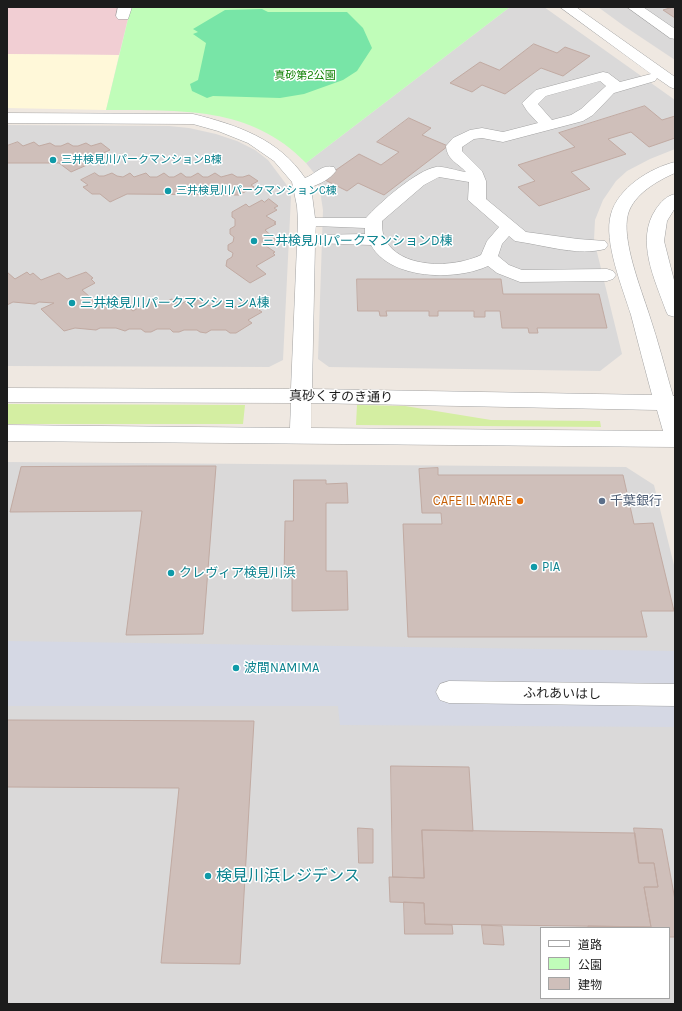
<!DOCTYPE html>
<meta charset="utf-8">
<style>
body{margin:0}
#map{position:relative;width:682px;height:1011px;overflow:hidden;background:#efe8e1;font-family:Karla,"Noto Sans JP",sans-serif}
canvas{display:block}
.frame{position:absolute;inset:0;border:8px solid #1c1c1c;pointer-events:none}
.legend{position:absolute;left:540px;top:927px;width:130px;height:72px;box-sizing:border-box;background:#fff;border:1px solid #a4a4a4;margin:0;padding:5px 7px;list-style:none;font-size:12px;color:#1c1c1c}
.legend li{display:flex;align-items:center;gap:8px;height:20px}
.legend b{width:20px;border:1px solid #a4a4a4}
</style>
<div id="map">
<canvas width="682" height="1011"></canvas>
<div class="frame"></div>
<ul class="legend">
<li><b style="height:5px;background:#fff"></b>道路</li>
<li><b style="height:11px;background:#c0fdb9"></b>公園</li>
<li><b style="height:11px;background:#cfbfba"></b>建物</li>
</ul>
</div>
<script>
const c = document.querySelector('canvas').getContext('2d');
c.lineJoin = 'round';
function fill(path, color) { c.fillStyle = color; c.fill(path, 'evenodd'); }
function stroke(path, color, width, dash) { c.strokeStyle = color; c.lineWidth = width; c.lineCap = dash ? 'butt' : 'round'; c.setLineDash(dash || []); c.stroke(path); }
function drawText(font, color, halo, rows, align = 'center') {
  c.font = font + ' Karla,"Noto Sans JP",sans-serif'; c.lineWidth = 3; c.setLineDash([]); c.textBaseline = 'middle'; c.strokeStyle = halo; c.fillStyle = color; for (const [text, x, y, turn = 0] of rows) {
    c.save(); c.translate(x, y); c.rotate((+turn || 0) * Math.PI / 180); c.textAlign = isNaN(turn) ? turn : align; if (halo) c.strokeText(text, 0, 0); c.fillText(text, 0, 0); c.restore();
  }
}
fill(new Path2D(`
 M510,7H544L675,100V149L650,159L627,171L616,181L603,200L595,220L594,240L622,354L600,371L329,367L318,359L323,210L318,178L306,163Z
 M598,7H675V60L624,26Z
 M7,125L169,126L189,128L216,134L237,141L255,150L268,160L286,184L291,197L283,360L269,367L7,366Z
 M7,462L626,467L654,485L675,569V1004H7ZM541,928H669V998H541Z`), '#dad9d9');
fill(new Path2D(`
 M7,7H131L119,55L7,54Z`), '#f1ced3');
fill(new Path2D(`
 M7,54L119,55L106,110L7,108Z`), '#fff8d9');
fill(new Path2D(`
 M7,404L245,405L243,424H7Z
 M357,405L405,406L491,420L600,421L601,427L356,425Z`), '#d4eea2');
fill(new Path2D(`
 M131,7H510L306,163C250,105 181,111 106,110Z`), '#c0fdb9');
fill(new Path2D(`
 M262,9L268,12H347L363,28L372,48L357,71L343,80L304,94L280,98L213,96L207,98L192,91L190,84L198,80L206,43L193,34L198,32L193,29L225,10Z`), '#78e5a7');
fill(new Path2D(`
 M7,641L675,651V727L340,725L338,706H7Z`), '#d5d8e4');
const building = new Path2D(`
 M675,7V18L663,10L673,7Z
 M534,44L557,53L565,47L590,56L563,76L541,68L505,94L482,85L472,92L450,83L480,62L499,70Z
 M645,106L662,120L675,116V138L649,147L631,132L608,139L626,154L571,172L590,189L539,206L518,187L535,181L518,165L575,147L559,133Z
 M409,118L431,128L422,135L448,146L384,195L358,183L347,191L323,179L359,154L381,165L399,152L377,142Z
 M18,142L23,146L34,142L39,146L50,143L55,146H61L68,143L73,146H78L86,143L91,146L101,143L110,150L101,154L105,157L71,172L59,163H7V146Z
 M95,173L99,176H104L112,173L117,176L123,177L130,173L134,177L146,173L150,177H157L164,173L169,177H174L181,173L186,177H191L198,173L203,177H208L215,173L221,177L232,174L237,177H243L249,175L258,181L251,185L254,187L239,195L127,194L110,202L100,194H92L83,187L88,185L81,180Z
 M269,199L278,206L274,208L277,210L266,216L276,222L274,223L276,224L265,230L276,240L266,246L275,252L273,253L275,255L256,266L266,274L250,283L226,266L227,260L232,257L233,253L228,250V245L233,242L234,237L230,234V229L235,226V219L232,217V212L246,204L249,207L262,200L264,202Z
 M7,272L15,279L27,272L30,275L33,273L41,280L59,273L67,279L86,272L93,278L91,279L95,283L82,290L99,305L112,298L114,300L117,298L133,311L150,301L156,306L172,299L179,305L192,298L196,301L200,299L209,306L219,301L221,303L224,301L233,308L246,300L248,302L252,300L262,308L259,310L262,312L248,320L252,323L236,333H230L226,330H211L206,333L200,332L197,330H184L179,332H173L170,329H157L151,332H145L141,329H129L125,331L116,328H100L96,330L75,328L64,331L41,309L54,303L39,302L35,304L13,302L7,305Z
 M357,279H501L503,294H599L607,328H537L538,333H529L528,328H502L500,311H485V317H474V311H438V316H429V311H386L387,316H380L379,311H358Z
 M148,466H216L203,634L126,635L142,511L10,512L21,467Z
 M438,468V475H623L634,524L653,523L674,611H641L647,637H408L403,524H442L441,513H422L419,469Z
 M294,480H326V484L347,483L348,503H326V571H347L348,610L292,611V577H284L285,521H293Z
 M7,720L254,721L240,964L161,963L179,788L7,787Z
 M391,766L469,767L473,831L422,830L424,878L393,877Z
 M358,828L373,829V863H359Z
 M634,828L662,829L675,900V937H669V928H588V926L651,927L644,887H658L654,863H639Z
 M422,830L635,833L639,863H654L658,887H644L651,927L425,924L424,903L390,902L389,877L424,878Z
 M404,902L424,903L425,924L452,925L453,934H405Z
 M482,925L502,926L504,945L484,944Z`);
fill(building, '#cfbfba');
stroke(building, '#c1aaa2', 1);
const minor = new Path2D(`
 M118,7H132L128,19H118L116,16Z
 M560,7H576L675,77V89L670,87L657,78L655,81L614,93L593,115L583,121L503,142L482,138L474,139L462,147V151L482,171L486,181V199L526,232L578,239L605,241L608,245L605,249C579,256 547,246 521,242L515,241L509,236L502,244L498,256L509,265L522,270L607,269L613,271L616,275L613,279L607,281L520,282L497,273L488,266C456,281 390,280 371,245L315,243L312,389L652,395C645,369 638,342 631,315C623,289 603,241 611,214C618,188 650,168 675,162V173C657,181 634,194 628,214C621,239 641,289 649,314C658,341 665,368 673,396H675V447L7,441V425L290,428L291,403L7,402V388L291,389L298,221L297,206L292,182L274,161L248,143L218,131L193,124L7,123V113L193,114C237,125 279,139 305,178C316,174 321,164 334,167L336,171C330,179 320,184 311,187L315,218H366C379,203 417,170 436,167C445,166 456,171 466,172C458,163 447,160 446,146L453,138L470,130L482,128L503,132L538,123L527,111L522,103L536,90L603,72L608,73L620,82L651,74ZM600,81L606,86L581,109L571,115L552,120L538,104L546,96ZM439,177L469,182L468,200L499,227L487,241L481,255C454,268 398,270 384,237C382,232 382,226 382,221L424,185ZM316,226L365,228V234L315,235ZM311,403L657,410L663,431L311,428Z
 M627,7H643L675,29V39L670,38Z
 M675,194V208L667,221L664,241L675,284V317L668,315L666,311C655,280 635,240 656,209C661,202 666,196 675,194Z
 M449,681L675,684V706L449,703L440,700L436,692L440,684Z`);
stroke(minor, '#a3a3a3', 1);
fill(minor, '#fff');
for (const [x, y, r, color] of [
 [53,160,4,"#0f9aa8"],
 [168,191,4,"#0f9aa8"],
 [254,241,4,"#0f9aa8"],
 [72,303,4,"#0f9aa8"],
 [520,501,4,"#e8710a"],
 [602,501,4,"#5c6f8a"],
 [534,567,4,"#0f9aa8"],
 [171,573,4,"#0f9aa8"],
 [236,668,4,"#0f9aa8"],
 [208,876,4,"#0f9aa8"]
]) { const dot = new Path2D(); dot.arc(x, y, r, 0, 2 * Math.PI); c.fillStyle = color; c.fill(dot); stroke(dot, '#fff', 1.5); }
drawText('11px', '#0f8103', '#fff', [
 ["真砂第2公園",305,76]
]);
drawText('11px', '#0d838f', '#fff', [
 ["三井検見川パークマンションB棟",61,160],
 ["三井検見川パークマンションC棟",176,191]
], 'left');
drawText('13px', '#0d838f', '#fff', [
 ["三井検見川パークマンションD棟",262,241],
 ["三井検見川パークマンションA棟",80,303],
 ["PIA",542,567],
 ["クレヴィア検見川浜",179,573],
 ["波間NAMIMA",244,668]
], 'left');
drawText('13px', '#1c1c1c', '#fff', [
 ["真砂くすのき通り",341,397,1],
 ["ふれあいはし",562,694,1]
]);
drawText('13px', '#c56008', '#fff', [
 ["CAFE IL MARE",512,501]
], 'right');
drawText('13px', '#4e5e75', '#fff', [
 ["千葉銀行",610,501]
], 'left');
drawText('16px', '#0d838f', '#fff', [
 ["検見川浜レジデンス",216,876]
], 'left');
</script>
